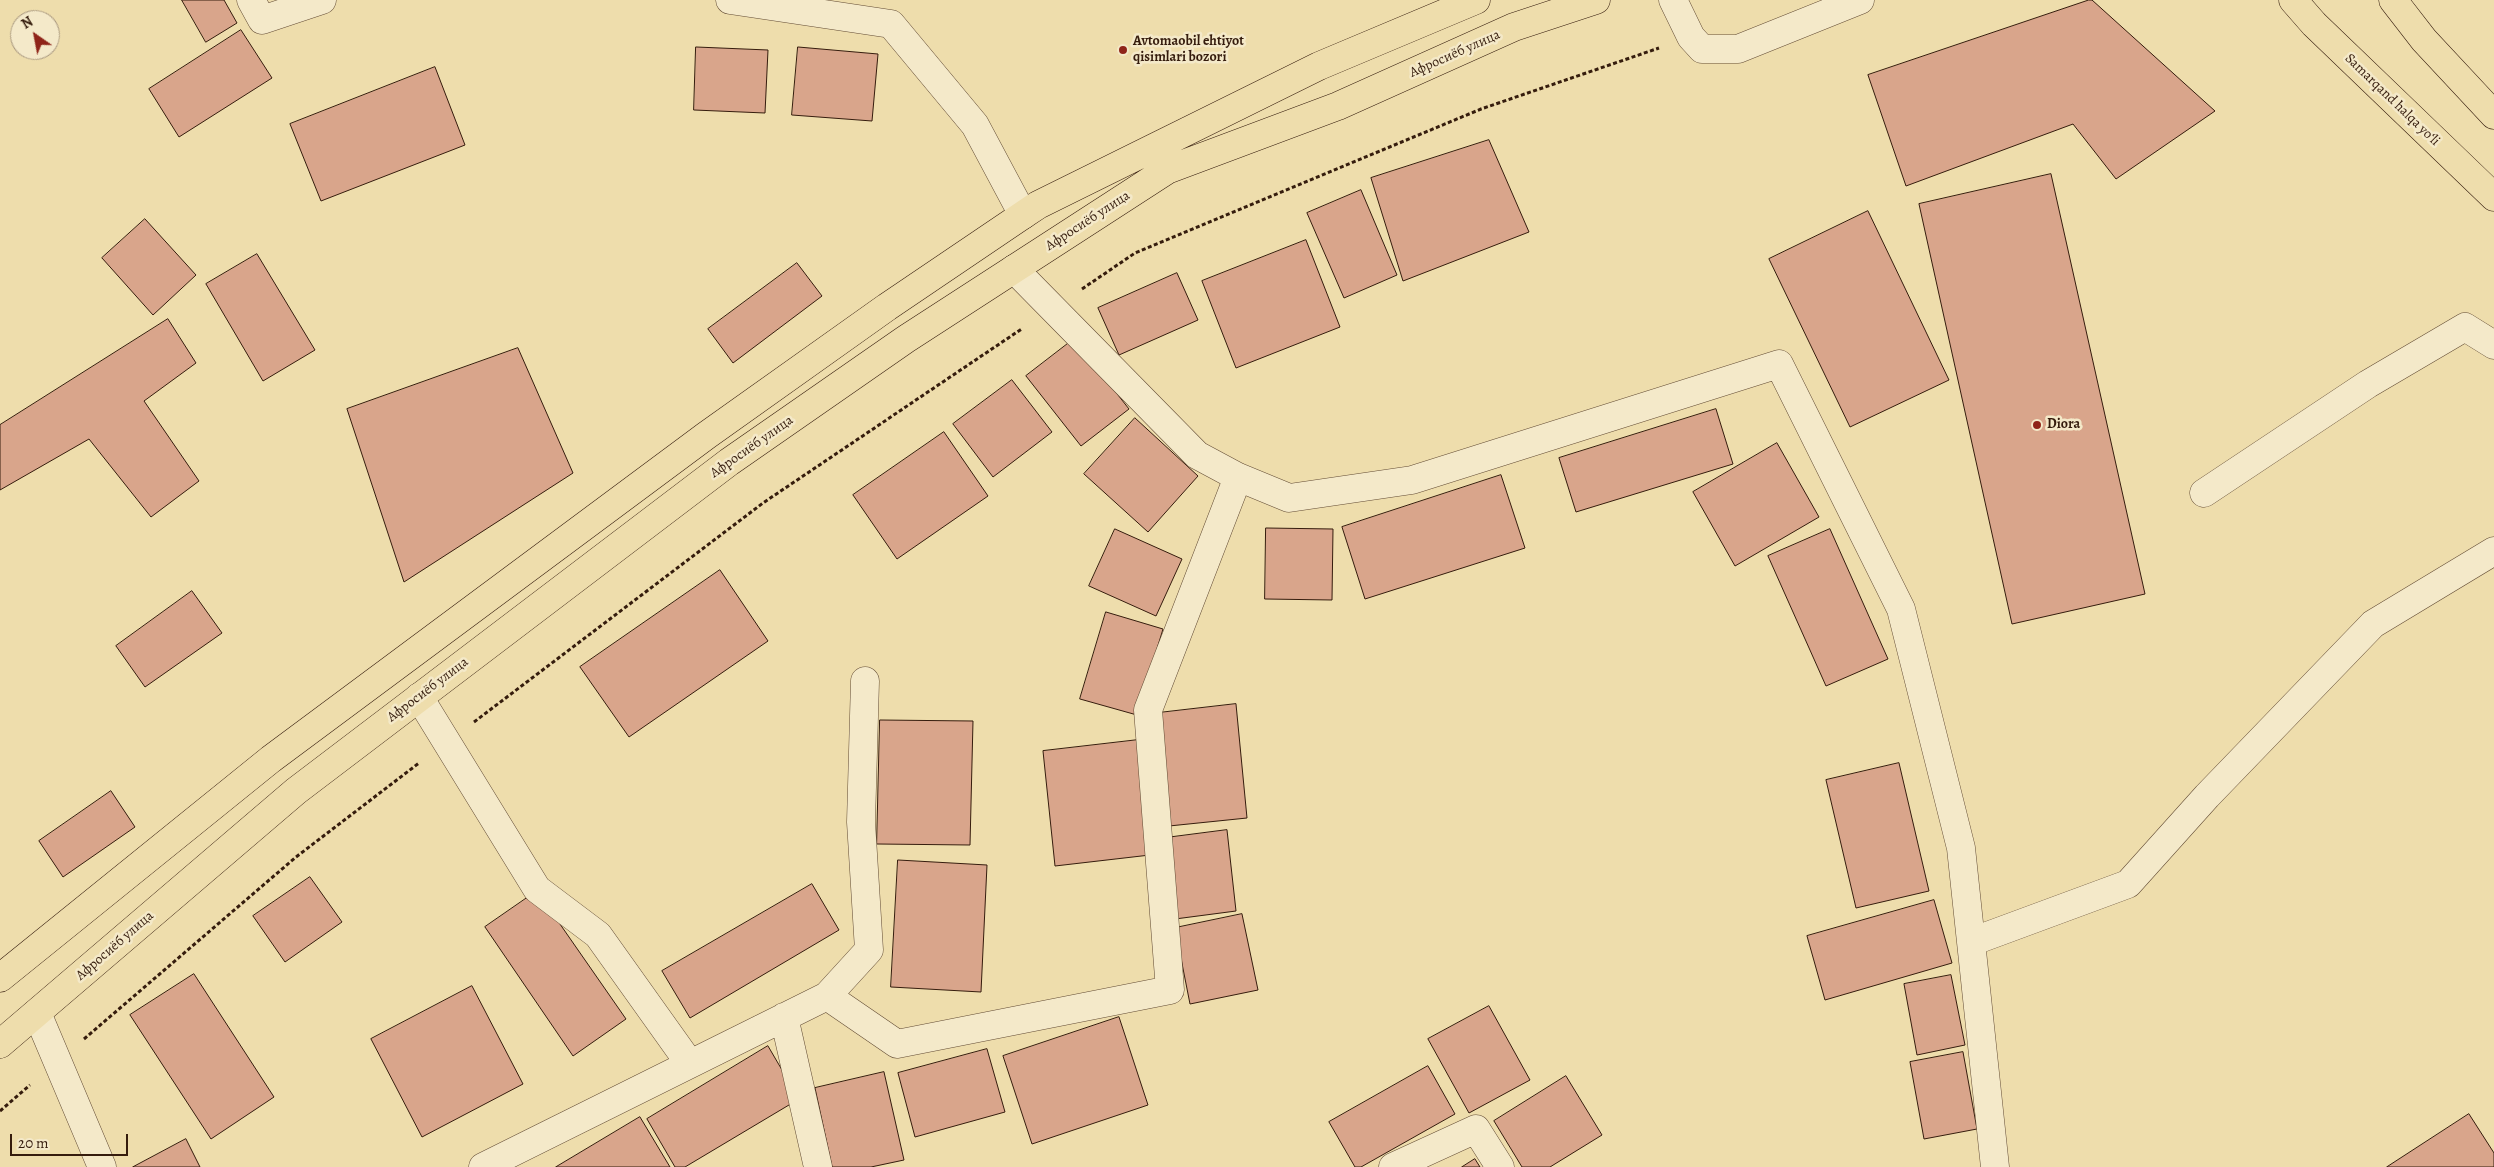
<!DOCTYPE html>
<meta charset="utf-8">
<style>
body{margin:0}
#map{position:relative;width:2494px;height:1167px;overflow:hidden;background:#eeddac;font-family:Alegreya,serif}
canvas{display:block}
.north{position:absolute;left:10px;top:10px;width:50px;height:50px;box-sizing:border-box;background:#f4e9c9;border:1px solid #a8977e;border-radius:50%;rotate:327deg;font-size:14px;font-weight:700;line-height:20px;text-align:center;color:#351c0d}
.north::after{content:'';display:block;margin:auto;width:18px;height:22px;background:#8f2418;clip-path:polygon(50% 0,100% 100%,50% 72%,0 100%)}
.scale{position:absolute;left:10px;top:1134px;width:118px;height:22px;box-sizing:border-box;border:2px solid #351c0d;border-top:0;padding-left:6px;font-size:15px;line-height:18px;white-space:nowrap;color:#351c0d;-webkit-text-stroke:4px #f4e9c9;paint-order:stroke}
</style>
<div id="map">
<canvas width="2494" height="1167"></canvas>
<div class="north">N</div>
<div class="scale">20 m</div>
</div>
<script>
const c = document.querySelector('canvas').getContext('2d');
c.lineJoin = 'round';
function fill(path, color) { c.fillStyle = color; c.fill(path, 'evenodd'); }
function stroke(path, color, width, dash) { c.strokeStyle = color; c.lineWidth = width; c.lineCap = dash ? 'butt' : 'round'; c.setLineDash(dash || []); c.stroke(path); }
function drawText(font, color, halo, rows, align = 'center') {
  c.font = font + ' Alegreya,serif'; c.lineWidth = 5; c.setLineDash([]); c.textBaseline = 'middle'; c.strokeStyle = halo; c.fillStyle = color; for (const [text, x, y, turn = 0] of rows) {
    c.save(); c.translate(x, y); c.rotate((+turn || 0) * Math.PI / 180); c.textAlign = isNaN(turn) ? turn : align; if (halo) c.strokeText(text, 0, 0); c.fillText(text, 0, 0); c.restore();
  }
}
const building = new Path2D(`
 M182,0H224L237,23L206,42Z
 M2089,0H2092L2215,111L2116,179L2073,124L1906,186L1868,75Z
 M241,30L272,78L179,137L149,89Z
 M696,47L768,50L765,113L694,110Z
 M798,47L878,54L872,121L792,115Z
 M435,67L465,145L321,201L290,124Z
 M1489,140L1529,232L1403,281L1371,178Z
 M2051,174L2145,594L2012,624L1919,204Z
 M1361,190L1397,275L1344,298L1307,213Z
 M1868,211L1949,380L1850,427L1769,259Z
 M145,219L196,275L153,315L102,258Z
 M1306,240L1340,327L1236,368L1202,281Z
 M257,254L315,350L263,381L206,284Z
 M797,263L822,296L733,363L708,329Z
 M1177,273L1198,320L1119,355L1098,308Z
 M168,319L196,363L144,401L199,481L151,517L89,439L0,490V425Z
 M1074,339L1129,409L1081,446L1026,376Z
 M518,348L573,473L404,582L347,409Z
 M1012,380L1052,432L993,477L953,424Z
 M1716,409L1733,464L1576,512L1559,458Z
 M1135,418L1198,476L1148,532L1084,474Z
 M944,432L988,496L897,559L853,495Z
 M1777,443L1819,517L1735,566L1693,492Z
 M1501,475L1525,548L1365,599L1342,527Z
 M1266,528L1333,529L1332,600L1265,599Z
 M1115,529L1182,559L1156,616L1089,586Z
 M1830,529L1888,659L1826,686L1768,556Z
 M720,570L768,641L629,737L580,667Z
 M192,591L222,633L145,687L116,646Z
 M1106,612L1163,629L1137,715L1080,699Z
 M1236,704L1247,818L1169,826L1158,713Z
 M880,720L973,721L970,845L877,844Z
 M1138,740L1150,855L1055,866L1043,751Z
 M1899,763L1929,891L1856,908L1826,780Z
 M111,791L135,827L63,877L39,841Z
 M1227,830L1236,911L1175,919L1165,838Z
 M898,860L987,865L981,992L891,987Z
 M310,877L342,922L285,962L253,916Z
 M812,884L839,930L690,1018L662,971Z
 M537,891L626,1019L573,1056L485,927Z
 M1934,900L1952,963L1825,1000L1807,936Z
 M1242,914L1258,990L1190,1004L1175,928Z
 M194,974L274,1097L211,1139L130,1015Z
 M1951,975L1965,1045L1917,1055L1904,984Z
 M472,986L523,1084L422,1137L371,1039Z
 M1489,1006L1530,1080L1469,1113L1428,1039Z
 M1119,1017L1148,1105L1032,1144L1003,1056Z
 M768,1046L799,1099L685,1167H675L647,1119Z
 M987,1049L1005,1112L915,1137L898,1073Z
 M1963,1052L1977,1129L1924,1139L1910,1062Z
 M1428,1066L1455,1114L1361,1167H1355L1329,1122Z
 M884,1072L904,1160L871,1167H832L815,1088Z
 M1566,1076L1602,1135L1550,1167H1522L1494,1121Z
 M2469,1114L2494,1153V1167H2387Z
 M640,1117L670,1167H556Z
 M186,1139L200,1167H133Z
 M1475,1159L1480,1167H1462Z`);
fill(building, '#d9a58b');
stroke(building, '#351c0d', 1);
const minor = new Path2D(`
 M251,0L262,20L322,0
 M730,0L891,24L975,125L1023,215
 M1673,0L1691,37L1702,49H1738L1860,0
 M1014,269L1197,455L1238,477L1289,498L1412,480L1779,364L1901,609L1961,848L1995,1167
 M2204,493L2368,384L2465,327L2494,345
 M419,697L537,889L598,935L690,1064
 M1971,942L2128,884L2207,796L2373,624L2494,551
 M827,996L869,950L861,822L865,681
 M37,1013L102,1167
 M784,1017L818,1167
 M483,1167L827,996L897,1044L1170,990L1148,710L1238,477
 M1393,1167L1476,1129L1500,1167`);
const major = new Path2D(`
 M0,978L271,759L707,435L887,307L1023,215L1038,205L1319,66L1476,0
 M0,1044L296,791L729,462L906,339L1167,170L1338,106L1514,27L1596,0`);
const highway = new Path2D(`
 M2293,0L2314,24L2494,197
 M2393,0L2424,40L2494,115`);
stroke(minor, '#634c35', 29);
stroke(major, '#351c0d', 29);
stroke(highway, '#351c0d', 29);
stroke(new Path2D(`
 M1082,289L1135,253L1481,109L1659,48
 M474,722L763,503L1023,328
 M84,1039L296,857L419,763
 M0,1111L30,1085`), '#351c0d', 3, [4, 2.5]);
stroke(minor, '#f4e9c9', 28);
stroke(major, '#eeddac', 28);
stroke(highway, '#eeddac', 28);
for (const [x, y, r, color] of [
 [1123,50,5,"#8f2418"],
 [2037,425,5,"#8f2418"]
]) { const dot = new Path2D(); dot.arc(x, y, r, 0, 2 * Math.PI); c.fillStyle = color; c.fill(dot); stroke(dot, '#f4e9c9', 2); }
drawText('bold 14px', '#351c0d', '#f4e9c9', [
 ["Avtomaobil ehtiyot",1133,42],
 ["qisimlari bozori",1133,58],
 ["Diora",2047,425]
], 'left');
drawText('14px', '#351c0d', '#f4e9c9', [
 ["Афросиёб улица",1455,54,-24],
 ["Samarqand halqa yoʻli",2392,100,44],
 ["Афросиёб улица",1088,221,-33],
 ["Афросиёб улица",752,447,-35],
 ["Афросиёб улица",428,690,-37],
 ["Афросиёб улица",115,946,-41]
]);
</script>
